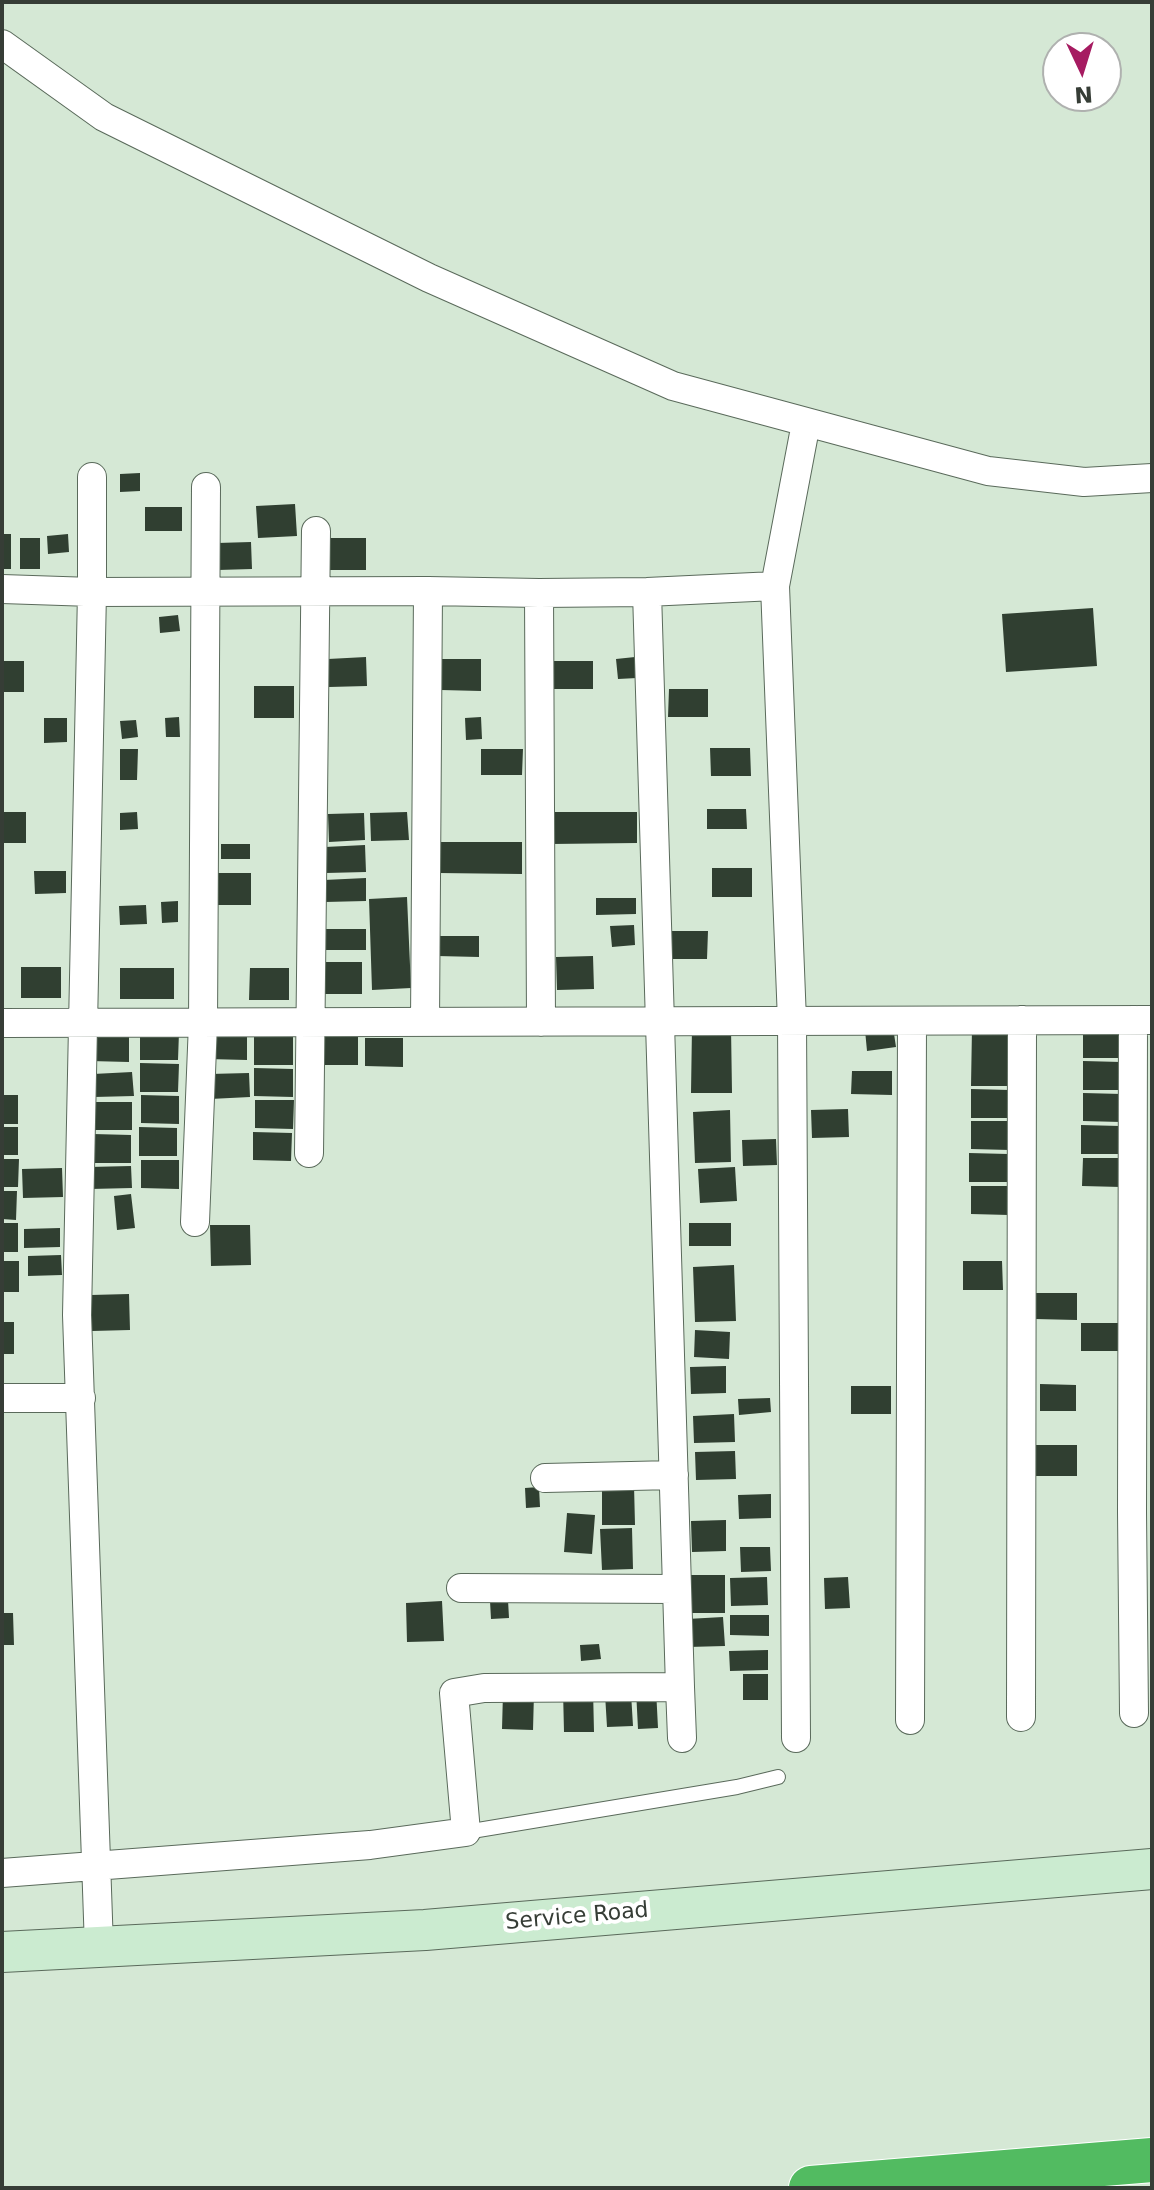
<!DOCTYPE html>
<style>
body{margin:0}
#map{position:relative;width:1154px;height:2190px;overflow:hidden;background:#d5e8d5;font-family:"DejaVu Sans",sans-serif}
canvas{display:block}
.frame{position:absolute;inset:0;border:4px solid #363d36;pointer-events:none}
.north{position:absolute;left:1042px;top:32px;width:80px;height:80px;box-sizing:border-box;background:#fff;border:2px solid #afb1af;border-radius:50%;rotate:176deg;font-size:22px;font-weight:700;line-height:32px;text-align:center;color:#363d36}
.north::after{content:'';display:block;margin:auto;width:28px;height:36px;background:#a61b61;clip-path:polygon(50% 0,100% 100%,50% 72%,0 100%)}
</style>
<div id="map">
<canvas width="1154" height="2190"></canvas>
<div class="frame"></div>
<div class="north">N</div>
</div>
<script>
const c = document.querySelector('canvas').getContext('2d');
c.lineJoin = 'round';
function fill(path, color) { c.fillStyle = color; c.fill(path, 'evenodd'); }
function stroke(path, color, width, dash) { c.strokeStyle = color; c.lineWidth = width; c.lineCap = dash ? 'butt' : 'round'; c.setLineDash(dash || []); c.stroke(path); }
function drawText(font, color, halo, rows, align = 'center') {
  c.font = font + ' "DejaVu Sans",sans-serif'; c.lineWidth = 8; c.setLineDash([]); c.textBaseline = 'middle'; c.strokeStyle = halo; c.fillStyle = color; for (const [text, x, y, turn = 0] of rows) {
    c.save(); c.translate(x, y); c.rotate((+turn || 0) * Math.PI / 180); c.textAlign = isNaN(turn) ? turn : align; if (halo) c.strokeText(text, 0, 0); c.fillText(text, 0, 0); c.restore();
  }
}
fill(new Path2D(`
 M140,473V491L120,492V474Z
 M295,504L297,536L258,538L256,506Z
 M145,507H182V531H145Z
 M2,534H11V569H2Z
 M68,534L69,552L48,554L47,536Z
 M20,538H40V569H20Z
 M326,538H366V570H326Z
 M251,542L252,569L218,570L217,543Z
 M1093,608L1097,666L1006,672L1002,614Z
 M178,615L180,631L160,633L159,617Z
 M366,657L367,686L329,687L328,659Z
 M635,657L637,678L618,679L616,659Z
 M441,659H481V691L441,690Z
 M2,661H24V692H2Z
 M553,661H593V689H554Z
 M254,686H294V718H254Z
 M669,689H708V717H668Z
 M179,717L180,737H166L165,718Z
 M481,717L482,739L466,740L465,718Z
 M44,718H67V742L44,743Z
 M136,720L138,737L122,739L120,721Z
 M710,748H750L751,776H711Z
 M120,749H138L137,780H120Z
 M481,749H523L522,775H481Z
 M707,809H746L747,829H707Z
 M2,812H26V843H2Z
 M137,812L138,829L120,830V813Z
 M407,812L409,840L371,841L370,813Z
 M551,812H637V843L551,844Z
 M364,813L365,840L329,842L328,814Z
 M438,842H522V874L438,873Z
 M221,844H250V859H221Z
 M365,845L366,872L326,873L325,847Z
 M712,868H752V897H712Z
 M34,871H66V893L35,894Z
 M211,873H251V905H211Z
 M366,878V901L325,902L324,880Z
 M407,897L411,988L372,990L369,899Z
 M596,898H636V914L596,915Z
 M178,901V922L162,923L161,902Z
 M146,905L147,924L120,925L119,906Z
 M634,925L635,945L612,947L610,926Z
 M324,929H366V950H323Z
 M668,931H708L707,959H668Z
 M437,936H479V957L437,956Z
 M593,956L594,989L557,990L556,957Z
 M323,962H362V994H323Z
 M21,967H61V998H21Z
 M120,968H174V999H120Z
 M250,968H289V1000H249Z
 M692,1027H731L732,1093H691Z
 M893,1027L896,1047L867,1051L865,1030Z
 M972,1028H1011L1009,1086H971Z
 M1083,1030H1121V1058H1083Z
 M209,1031H247V1060L208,1059Z
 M140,1032H179L178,1060H140Z
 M90,1033H129V1062L90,1061Z
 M254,1036L293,1037V1065H254Z
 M320,1036H358V1065H320Z
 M365,1038H403V1067L365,1066Z
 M1083,1061L1121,1062V1090H1083Z
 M140,1063L179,1064L178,1092H140Z
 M254,1068L293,1069V1097L254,1096Z
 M852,1071H892V1095L851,1094Z
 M132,1072L134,1096L94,1097L93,1074Z
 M249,1073L250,1097L210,1099L209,1074Z
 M971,1089L1010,1090L1009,1118H971Z
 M1083,1093L1122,1094L1121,1122L1083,1121Z
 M2,1095H18V1124H2Z
 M141,1095L179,1096V1124L141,1123Z
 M255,1100H294L293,1129L255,1128Z
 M94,1102H132V1130H94Z
 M848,1109L849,1137L812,1138L811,1110Z
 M730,1110L731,1162L695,1163L693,1112Z
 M971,1121H1010V1150L971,1149Z
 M1081,1125L1120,1126L1119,1154H1081Z
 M2,1127H18V1155H2Z
 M139,1127L177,1128V1156H139Z
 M253,1132L292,1133L291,1161L253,1160Z
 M93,1134L131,1135V1163H93Z
 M776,1139L777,1165L743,1166L742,1140Z
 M969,1153L1008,1154V1182H969Z
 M1083,1158H1121V1187L1082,1186Z
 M2,1159H19L18,1187H2Z
 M141,1160H179V1189L141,1188Z
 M131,1166L132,1188L90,1189L89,1167Z
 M735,1167L737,1201L700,1203L698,1169Z
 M62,1168L63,1197L23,1198L22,1169Z
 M971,1186H1010L1009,1215L971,1214Z
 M2,1191H17L16,1220L2,1219Z
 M131,1194L135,1228L117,1230L114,1196Z
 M2,1223H18V1252H2Z
 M689,1223H731V1246H689Z
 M210,1225H250L251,1265L211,1266Z
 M60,1228V1247L24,1248V1229Z
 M61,1255L62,1275L28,1276V1256Z
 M2,1261H19V1292H2Z
 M963,1261H1002L1003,1290H963Z
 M734,1265L736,1321L695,1322L693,1267Z
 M1035,1293H1077V1320L1035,1319Z
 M129,1294L130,1330L92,1331L91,1295Z
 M2,1322H14V1354H2Z
 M1081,1323H1120V1351H1081Z
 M695,1330L730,1332L729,1359L694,1357Z
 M726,1366V1393L691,1394L690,1367Z
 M1040,1384L1076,1385V1411H1040Z
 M851,1386H891V1414H851Z
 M770,1398L771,1412L739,1415L738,1399Z
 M734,1414L735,1442L694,1443L693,1416Z
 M1036,1445H1077V1476H1036Z
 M735,1451L736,1479L696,1480L695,1452Z
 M602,1485H634L635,1525H602Z
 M539,1487L540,1507L526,1508L525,1488Z
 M771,1494V1518L739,1519L738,1495Z
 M567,1513L595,1515L592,1554L564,1552Z
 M726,1520V1551L692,1552L691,1521Z
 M632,1528L633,1569L602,1570L600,1529Z
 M740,1547H770L771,1571L741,1572Z
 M687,1575H725V1613H686Z
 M767,1577L768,1605L731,1606L730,1578Z
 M848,1577L850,1608L825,1609L824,1578Z
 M508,1600L509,1618L491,1619L490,1601Z
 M442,1601L444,1641L407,1642L406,1603Z
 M2,1613H13L14,1645H2Z
 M730,1615H769V1636L730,1635Z
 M723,1617L725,1646L688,1647L687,1619Z
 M599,1644L601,1659L581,1661L580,1645Z
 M768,1650V1670L730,1671L729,1651Z
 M743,1674H768V1700H743Z
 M593,1689L594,1732H564L563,1690Z
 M656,1689L658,1728L638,1729L636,1690Z
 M503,1693H534L533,1730L502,1729Z
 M631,1693L633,1726L607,1727L605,1694Z`), '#303f31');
const lane = new Path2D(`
 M466,1832L737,1787L778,1777`);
const street = new Path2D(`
 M2,44L104,117L429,278L673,386L988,471L1084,482L1152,478
 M92,477V592L77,1315L99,1947
 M2,589L92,592L428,591L539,593L647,592L775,586
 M647,592L680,1687
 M539,593L541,1022
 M1133,1020L1132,1512L1134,1713
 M425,1022L428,591
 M2,1023L1152,1020
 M309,1153L316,531
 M195,1222L203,1023L206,487
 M2,1398H81
 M545,1478L674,1475
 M461,1588L677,1589
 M1021,1717L1022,1020
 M910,1720L912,1021
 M796,1738L792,1021L775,586L806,423
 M2,1873L370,1845L466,1832L454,1693L484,1688L680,1687L682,1738`);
const secondary = new Path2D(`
 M2,1952L425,1930L1152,1869`);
const highway = new Path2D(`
 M811,2188L1152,2160`);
stroke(lane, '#5a6a5b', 16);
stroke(street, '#5a6a5b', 30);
stroke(secondary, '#5a6a5b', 42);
stroke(highway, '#fff', 46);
stroke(lane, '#fff', 14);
stroke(street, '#fff', 28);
stroke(secondary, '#cbebd0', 40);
stroke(highway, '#52bb61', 44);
drawText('22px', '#363d36', '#fff', [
 ["Service Road",577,1917,-5]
]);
</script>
